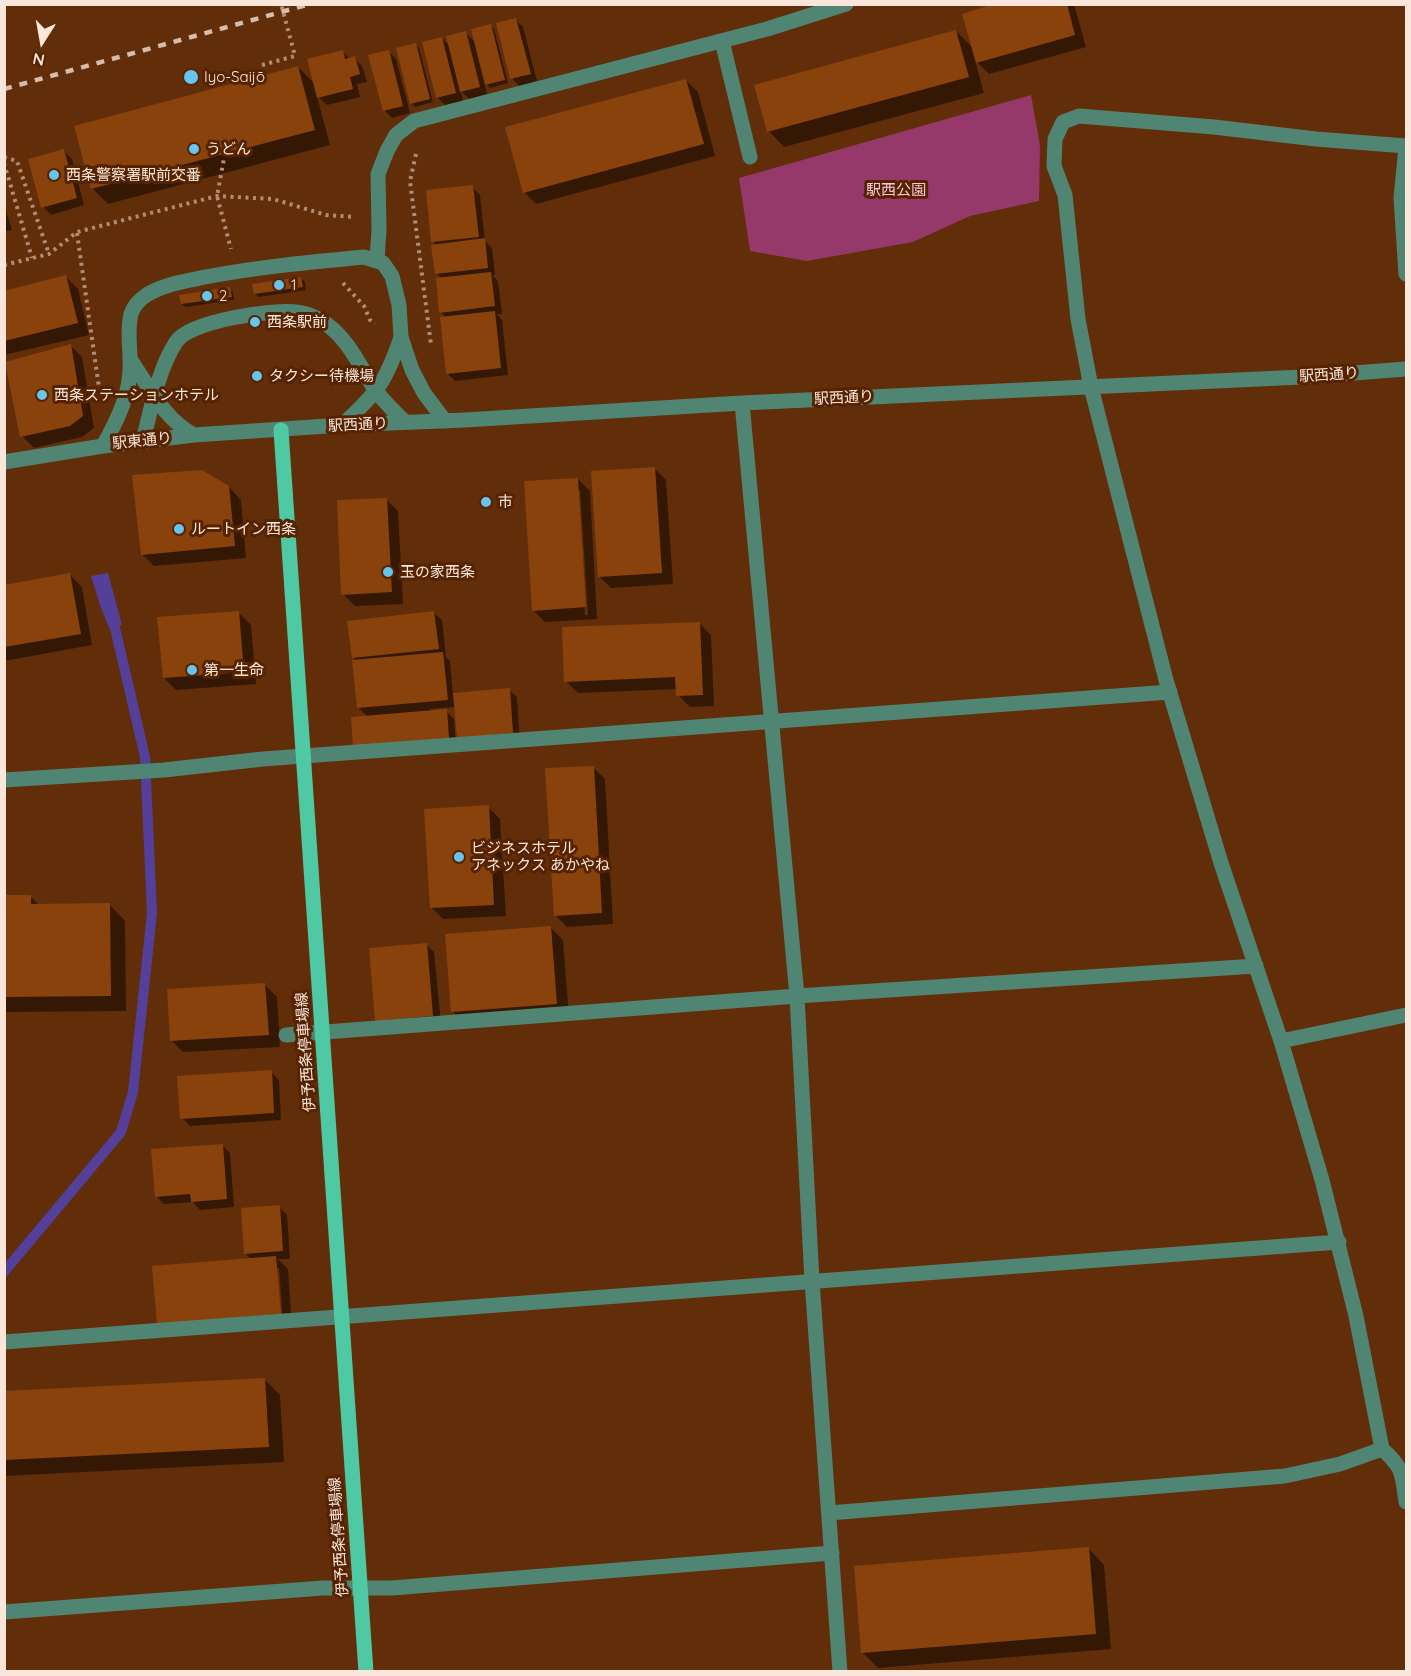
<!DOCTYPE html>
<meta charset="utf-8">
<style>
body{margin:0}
#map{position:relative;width:1411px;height:1676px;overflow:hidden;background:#622e09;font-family:Quicksand,sans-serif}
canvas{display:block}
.frame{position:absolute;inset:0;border:6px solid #fae6db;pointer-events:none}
.north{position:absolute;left:12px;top:12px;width:60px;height:60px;-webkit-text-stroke:4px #562300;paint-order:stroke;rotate:191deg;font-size:16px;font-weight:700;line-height:24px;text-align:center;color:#fae6db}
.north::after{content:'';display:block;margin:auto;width:21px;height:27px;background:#fae6db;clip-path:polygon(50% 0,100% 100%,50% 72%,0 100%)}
</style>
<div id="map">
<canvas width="1411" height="1676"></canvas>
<div class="frame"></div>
<div class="north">N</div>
</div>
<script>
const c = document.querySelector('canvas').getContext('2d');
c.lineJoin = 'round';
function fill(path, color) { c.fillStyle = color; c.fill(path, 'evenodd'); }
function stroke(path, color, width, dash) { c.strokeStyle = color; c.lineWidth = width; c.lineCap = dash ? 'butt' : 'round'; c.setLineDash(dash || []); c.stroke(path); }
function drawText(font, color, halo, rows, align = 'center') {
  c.font = font + ' Quicksand,"Noto Sans JP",sans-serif'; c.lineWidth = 6; c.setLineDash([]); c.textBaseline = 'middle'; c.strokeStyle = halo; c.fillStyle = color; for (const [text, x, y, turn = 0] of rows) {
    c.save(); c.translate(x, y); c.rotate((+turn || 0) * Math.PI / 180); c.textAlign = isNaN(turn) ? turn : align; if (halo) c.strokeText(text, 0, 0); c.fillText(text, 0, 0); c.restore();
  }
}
fill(new Path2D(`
 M1031,95L1040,145L1039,201L970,216L913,242L807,261L750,251L739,178Z`), '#95386a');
fill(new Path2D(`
 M108,573L122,625L109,628L100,605L91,576Z`), '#543f9b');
fill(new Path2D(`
 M1000,4H1074L1086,47L989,74L975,60L984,93L784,147L769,131L956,31L974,49Z
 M516,20L523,27L537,81L519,86L512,78Z
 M490,26L494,29L508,83L490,88L484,81L487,94L469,99L461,91L463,101L445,105L437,97L442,38L450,46L465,32L476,43Z
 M415,45L419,48L433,102L415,107L411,103Z
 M388,51L396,59L410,113L392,118L384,110Z
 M343,52L350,59L354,58L362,66L367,82L357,84L360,97L327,105L317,96L330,145L108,204L92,188L298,67L316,85Z
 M686,80L698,92L715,156L536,204L524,192Z
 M64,151L72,159L84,205L51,215L43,207Z
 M472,187L480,195L485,241L492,248L495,275H492L498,281L502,314H497L502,320L508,375L455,381L447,373L446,318L441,312L442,279L436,273L437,246L433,241Z
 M4,204L12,230L4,232Z
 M66,277L78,289L89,335L4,355V292Z
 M301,278L305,282L306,290L259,297L255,294Z
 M229,289L233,292L234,300L186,307L182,304Z
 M70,345L82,357L94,428L82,437L34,448L22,436Z
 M654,468L666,480L673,584L611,588L599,576Z
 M578,479L590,491L597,619L545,622L533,610ZM577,490H580L588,615H585Z
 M229,487L241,500L246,558L154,566L142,554Z
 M386,499L398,511L403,604L355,606L343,594Z
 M70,575L82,587L92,645L4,661V586Z
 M239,613L251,625L256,684L176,690L164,678Z
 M434,613L442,620L446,657L450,661L453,695L509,690L517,697L520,741L456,707L430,709L431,712L446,711L454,719L456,745L368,717L358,707L357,661L354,658Z
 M699,623L711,635L714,706L690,707L678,695L677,689L578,693L566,681Z
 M593,767L605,779L613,924L567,927L555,915Z
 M488,807L500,819L506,916L443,919L431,907Z
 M4,897H31L39,905H110L125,921L126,1011L4,1012Z
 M551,928L563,940L569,1016L464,1023L452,1011Z
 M426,944L434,952L441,1023L385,1028Z
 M265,985L277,997L280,1047L183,1052L171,1040Z
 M271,1072L279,1080L281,1120L190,1126L182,1118Z
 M223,1146L230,1153L234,1207L200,1210L193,1202L164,1204L156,1196Z
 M279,1207L287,1215L290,1259H278L288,1269L292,1326L171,1336L252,1260L245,1253ZM276,1268H279L283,1322H280Z
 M264,1379L280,1395L284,1462L4,1476V1392Z
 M1089,1549L1104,1565L1111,1649L878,1668L862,1652Z`), '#0007');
stroke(new Path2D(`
 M4,1272L121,1132L133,1092L152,913L145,757L112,615`), '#543f9b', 10);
fill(new Path2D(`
 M994,4H1067L1075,35L976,63L962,14Z
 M516,18L531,74L510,79L496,23Z
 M491,24L505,80L485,85L471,29Z
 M956,30L969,77L767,132L754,85Z
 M466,31L480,87L460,92L446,36Z
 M442,37L456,93L436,98L422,42Z
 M416,43L430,99L410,104L396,48Z
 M343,50L345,59L355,56L360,74L350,77L353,89L317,98L307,59Z
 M389,50L403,106L383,111L368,55Z
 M298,66L315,130L91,189L74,126Z
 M686,79L704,144L523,193L505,127Z
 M64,149L77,198L41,208L28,159Z
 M473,185L479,237L431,242L426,190Z
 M485,238L488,268L435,274L431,245Z
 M491,272L495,306L439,313L436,278Z
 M66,275L78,323L4,341V291Z
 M301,277L303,287L254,294L252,284Z
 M230,287L232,297L181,304L179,295Z
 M495,311L501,368L446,374L440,317Z
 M71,344L83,416L70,426L20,437L5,362Z
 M655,467L662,573L598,577L591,471Z
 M202,470L229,486L235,546L141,555L132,475Z
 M578,478L586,607L532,611L524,481Z
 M387,498L392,592L341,595L337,500Z
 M70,573L81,634L4,647V585Z
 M239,611L244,672L163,678L157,617Z
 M434,611L439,649L352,658L347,621Z
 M700,622L703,695L676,696L675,677L564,682L562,627Z
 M443,652L448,700L357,708L352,660Z
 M510,688L513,733L457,738L453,693Z
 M447,709L449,738L353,746L351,717Z
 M594,766L602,913L554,916L545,768Z
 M489,805L494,905L430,908L424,809Z
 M4,895H31V904L110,903L111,996L4,997Z
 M551,926L557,1004L451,1012L445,934Z
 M427,943L433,1016L375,1021L369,948Z
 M265,983L269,1035L170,1041L167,989Z
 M272,1070L274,1113L180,1119L177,1076Z
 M223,1144L227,1199L191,1202L190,1194L155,1197L151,1149Z
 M280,1205L283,1251L244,1254L241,1208Z
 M276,1256L281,1314L157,1324L152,1266Z
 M265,1378L269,1447L4,1460V1391Z
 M1089,1547L1096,1634L861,1653L854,1566Z`), '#8a420d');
stroke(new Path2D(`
 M262,65L295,56L281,4
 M225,153L217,196L231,249
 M416,154L410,181L431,345
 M4,157L17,161L49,254
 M4,163L32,258
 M77,233L100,395
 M4,265L49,254L77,232L217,196L273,199L326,215L354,217
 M343,283L364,306L370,320L375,324`), '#b18d76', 4, [3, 4.5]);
stroke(new Path2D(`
 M722,41L750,157
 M1406,146L1316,139L1214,127L1079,116L1063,122L1055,139L1054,166L1065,195L1078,319L1091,387L1166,680L1221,863L1281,1041L1322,1180L1356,1316L1382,1449C1404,1468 1402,1475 1406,1502
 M1406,147L1401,198L1406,274
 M377,261L379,229L378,174L387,151L396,135L414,121L767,29L846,4
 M130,359C150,388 163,418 194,435
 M742,403L797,996L812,1281L840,1672
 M342,425C377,393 386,382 401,337
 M143,441C151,409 158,370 176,342C189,321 272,309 296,312C307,313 321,319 329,326C352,344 361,370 377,392C385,403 396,413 405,422
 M103,446C118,419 132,391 130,360C130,344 127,330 131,314C134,305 140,299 148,294C165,284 186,281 205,277C258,267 311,262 364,257L383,263L392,276L399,305L401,337L412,370L424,393L445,421
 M4,462L103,446L194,435L342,425L465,420L742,403L1302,377L1406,369
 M4,780L164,770L263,759L1170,692
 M286,1035L797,996L1256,966
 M1281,1041L1406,1015
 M4,1342L1339,1242
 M829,1513L1285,1476L1340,1464L1382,1449
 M4,1612L323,1588H392L832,1553`), '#4f8572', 15);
stroke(new Path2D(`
 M281,430L366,1672`), '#4fc9a4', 15);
stroke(new Path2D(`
 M4,89L310,4`), '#d7bcab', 4.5, [8, 8]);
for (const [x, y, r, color] of [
 [191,77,8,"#66c4ef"],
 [194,149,6,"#66c4ef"],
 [54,175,6,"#66c4ef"],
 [279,285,6,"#66c4ef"],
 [207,296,6,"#66c4ef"],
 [255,322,6,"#66c4ef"],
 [257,376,6,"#66c4ef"],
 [42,395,6,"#66c4ef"],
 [486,502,6,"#66c4ef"],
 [179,529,6,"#66c4ef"],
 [388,572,6,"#66c4ef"],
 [192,670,6,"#66c4ef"],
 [459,857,6,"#66c4ef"]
]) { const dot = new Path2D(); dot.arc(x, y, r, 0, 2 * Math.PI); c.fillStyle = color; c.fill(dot); stroke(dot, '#562300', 2); }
drawText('15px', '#fae6db', '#562300', [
 ["Iyo-Saijō",204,77],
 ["うどん",206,149],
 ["西条警察署駅前交番",66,175],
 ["1",291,285],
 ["2",219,296],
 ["西条駅前",267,322],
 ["タクシー待機場",269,376],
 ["西条ステーションホテル",54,395],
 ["市",498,502],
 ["ルートイン西条",191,529],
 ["玉の家西条",400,572],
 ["第一生命",204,670],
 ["ビジネスホテル",471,848],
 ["アネックス あかやね",471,865]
], 'left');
drawText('15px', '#fbc4dd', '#562300', [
 ["駅西公園",896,190]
]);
drawText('15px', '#fae6db', '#562300', [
 ["駅西通り",1329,375,-4],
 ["駅西通り",844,398,-3],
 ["駅西通り",358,425,-3],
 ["駅東通り",142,441,-6],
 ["伊予西条停車場線",306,1052,-94],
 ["伊予西条停車場線",339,1537,-94]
]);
</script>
